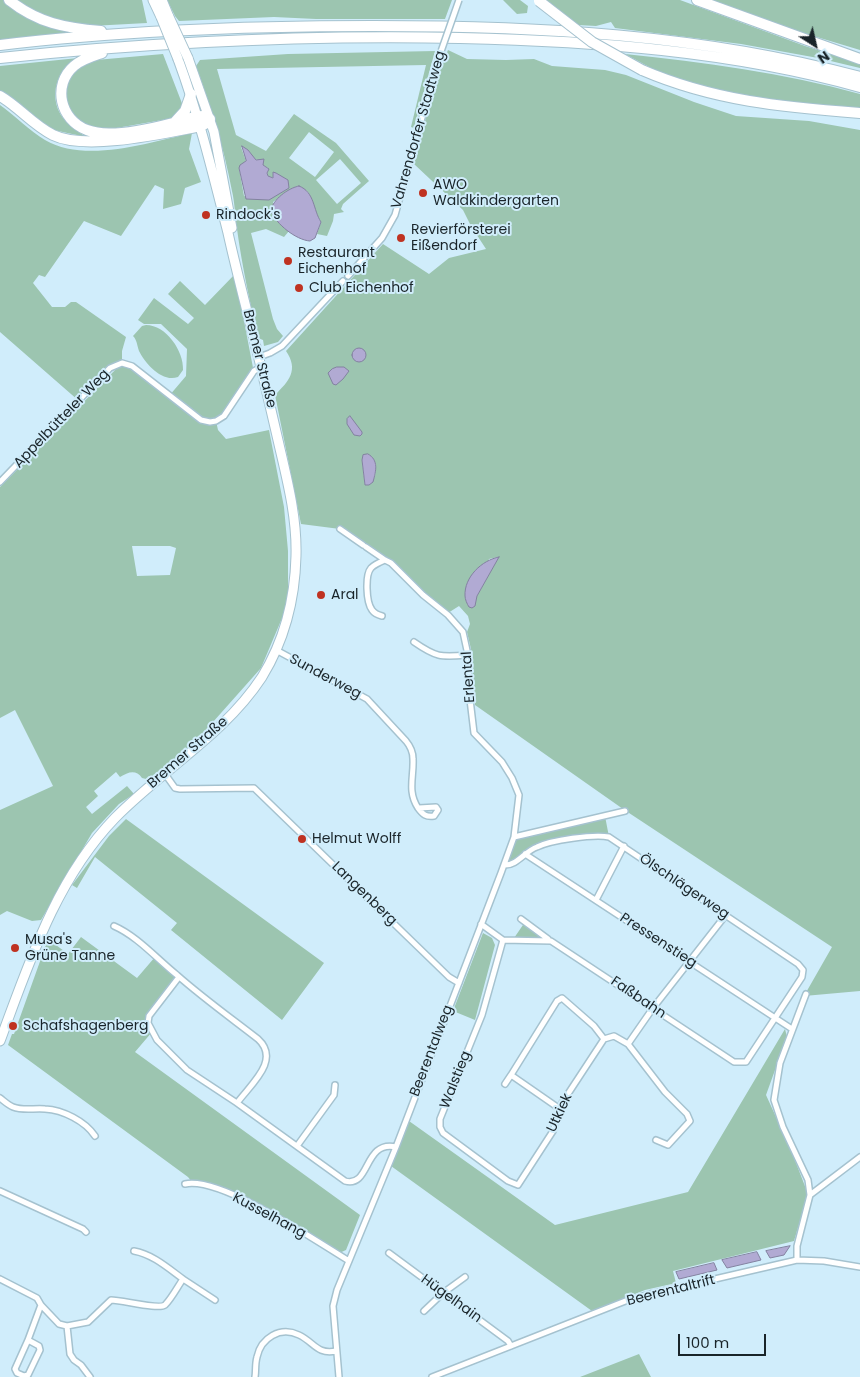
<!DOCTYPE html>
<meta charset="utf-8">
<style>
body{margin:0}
#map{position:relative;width:860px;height:1377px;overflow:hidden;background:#d0edfb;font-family:Poppins,sans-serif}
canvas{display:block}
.north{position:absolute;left:790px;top:20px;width:50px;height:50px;-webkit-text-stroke:4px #d0edfb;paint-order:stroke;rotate:145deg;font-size:14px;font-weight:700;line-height:20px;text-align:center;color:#192429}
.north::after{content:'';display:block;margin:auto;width:18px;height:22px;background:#192429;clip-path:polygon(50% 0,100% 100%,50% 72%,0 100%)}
.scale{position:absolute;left:678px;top:1334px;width:88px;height:22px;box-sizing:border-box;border:2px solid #192429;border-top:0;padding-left:6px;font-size:15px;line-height:18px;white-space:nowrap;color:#192429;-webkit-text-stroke:4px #d0edfb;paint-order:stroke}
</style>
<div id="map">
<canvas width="860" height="1377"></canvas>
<div class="north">N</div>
<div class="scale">100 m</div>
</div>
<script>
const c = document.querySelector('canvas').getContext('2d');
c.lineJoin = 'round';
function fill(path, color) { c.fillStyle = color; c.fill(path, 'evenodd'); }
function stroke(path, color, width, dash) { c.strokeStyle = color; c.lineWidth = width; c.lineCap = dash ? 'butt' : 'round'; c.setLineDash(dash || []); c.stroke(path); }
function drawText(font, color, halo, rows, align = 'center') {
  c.font = font + ' Poppins,sans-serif'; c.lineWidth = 4; c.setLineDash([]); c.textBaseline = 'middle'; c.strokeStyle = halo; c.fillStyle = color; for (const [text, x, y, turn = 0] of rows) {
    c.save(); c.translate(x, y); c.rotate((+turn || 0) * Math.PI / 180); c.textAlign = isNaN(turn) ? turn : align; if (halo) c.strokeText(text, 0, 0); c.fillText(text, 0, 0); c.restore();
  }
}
fill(new Path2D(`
 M0,0H3L14,8L71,33L0,41Z
 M14,0H142L147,23L91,26L43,17Z
 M167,0H452L445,19H316L274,17L179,21L175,16Z
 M503,0H520L528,6L527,13L517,14Z
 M545,0H680L805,46L860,63V68L818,58L741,44L615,28L611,22L596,26L578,25Z
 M707,0H860V50L767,22Z
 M448,50L467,59L506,60L534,59L552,66L605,70L626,75L694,102L736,116L809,121L860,130V991L804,996L832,947L623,809L475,705L471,649L467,632L470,624L468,616L459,606L448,613L380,557L340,529L301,524L275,395C289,381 299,370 286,351L383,244L429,274L449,258L486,249L471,226L463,210L414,164L440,63L443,62ZM362,460L376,464L375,476L369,485H365ZM498,557L477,596L489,559Z
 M435,51L414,128L411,127L426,65L217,69L236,135L266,151L294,114L336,143L369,181L343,204L341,209L344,212L334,214L333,221L327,236L317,234L321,222L315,212L308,192L297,186L273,202L282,225L289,231L284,237L266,229L251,233L273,319L277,329L283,336L278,342L264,346L263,340L258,338C250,302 242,266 237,229C235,217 235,204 232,191C224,148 211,107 196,66L200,60L288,54ZM309,132L334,152L315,177L289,158ZM241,147L248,150L254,159L258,160L264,166L268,168L267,173L269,178L274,177L276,173L282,178L286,179L287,184L256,199L244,196L239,168L246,161ZM340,159L361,183L337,204L316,180Z
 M163,54L183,106L174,118L105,130L78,123L66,107L65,87L76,69L96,60Z
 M625,54C704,62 784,73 860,94V109L802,104L729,94L664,75Z
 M78,58C73,61 67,65 63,70C53,85 52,106 65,120C70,127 79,132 86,137L49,129L0,93V66Z
 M0,105C14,115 31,132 45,140C86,164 150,142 192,133L189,149L201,182L185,188L181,204L163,209L164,189L155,185L121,236L84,221L45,277L39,275L33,283L52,307H65L71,302H76L126,337L122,351V363L132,366L169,396L186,376L187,349L161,324H144L138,320L154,298L188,324L194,318L168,294L180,281L205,305L235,274L254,373L229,411L216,421L218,430L226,439L269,430L284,507L288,551V604L261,668L189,749L150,780L142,778C136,769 128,772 120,777L116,772L94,791L98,796L86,807L92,814L127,786L134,794L119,804L92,833L41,920L32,921L7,911L0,915V810L53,786L15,710L0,718V487L121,364L110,368L79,401L0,332ZM132,546H170L176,548L170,575L137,576Z
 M146,325C166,325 184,351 183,370L178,377C162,383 145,363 139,351C137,345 137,340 133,336L142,326Z
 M605,816L609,837L604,836L538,846L513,864L509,859L514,837Z
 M126,819L324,963L282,1020L171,930L177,923L95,857L77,888L72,885L109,836Z
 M525,922L542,934L537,940L512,941Z
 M483,933L492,938L495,945L475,1020L453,1011Z
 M81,937L137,978L155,957L179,977L149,1016L152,1032L135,1052L360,1215L346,1250L337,1254L252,1203L192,1182L188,1177L8,1045L12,1034H14L48,939L68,954Z
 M785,1029L787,1037L766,1095L791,1150L808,1194L794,1241L673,1271L676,1283L645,1290L592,1311L391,1166L409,1121L555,1225L688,1192Z
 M639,1354L651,1377H580Z`), '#9cc5b0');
const water = new Path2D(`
 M242,146L248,150L256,160L264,159L263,165L269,169L267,173L268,176L273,178V172L276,173L288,180L289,188L269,200L246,199L239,168L240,165L246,161Z
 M299,186C315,192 313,210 321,222L315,238L310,241C296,240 276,224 271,211C272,200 288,188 299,186Z
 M352 355a7 7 0 1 1 14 0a7 7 0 1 1-14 0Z
 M337,367H344L349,371L343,379L336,385L333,384L328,373L332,369Z
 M350,416L362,432V434L360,436L354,435L347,424V419Z
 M368,454C379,460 376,471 373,482L369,485H365L362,460L363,455Z
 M499,557L477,596L475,606L472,608L469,607C467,604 465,599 465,596C464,577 482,560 499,557Z
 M790,1246L784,1255L770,1258L766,1251Z
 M757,1252L761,1260L727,1268L722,1260Z
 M714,1263L717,1270L679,1279L676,1272Z`);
fill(water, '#b1aad3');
stroke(water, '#8382a0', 1);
const street = new Path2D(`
 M348,276L382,238L395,215L438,60
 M259,357L270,353L282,346L343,281
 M0,482L110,368L122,363L132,366L201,420L210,422L216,421L224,416L254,371L261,367
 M340,529L363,545
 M382,616C378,615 374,613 372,610C366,602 365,575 371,568C375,564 380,562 385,560
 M414,642C437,658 441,657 468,655
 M276,650L367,699L406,741C411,747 413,752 413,759C414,777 407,791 418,808C423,815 426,817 434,816L438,810L436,807L419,808
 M165,774L175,788L180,789L254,788L449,977L459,983
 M514,837L625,811
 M525,854L792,1029
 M596,900L624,846
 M521,919L548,939
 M481,924L503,940L551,941L734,1062H746L802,977L803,970L798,964L609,837C594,834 551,840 537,847C525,851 517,866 504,865
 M114,926C137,936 157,959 177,975C203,998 231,1018 258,1039C281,1060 251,1084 237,1103
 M503,940L482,1015L440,1119V1127L443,1133L508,1181L518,1185L553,1131L562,1103L604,1039L614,1036L628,1044L665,1092L687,1114L690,1121L668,1145L656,1140
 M179,977L149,1016L148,1023L157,1040L187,1070L237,1103L345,1181C371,1188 363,1140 396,1147
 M806,994L780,1063L774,1100L783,1127L808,1180L810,1195
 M628,1044L653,1008L725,916
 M511,1075L557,1001L562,998L594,1026L604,1039
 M505,1084L511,1075L560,1109
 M0,1098C4,1101 8,1105 13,1107C23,1111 34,1108 45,1109C63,1110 85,1121 95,1136
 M297,1146L334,1095L335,1085
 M185,1184C221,1176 316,1241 349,1261
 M0,1191L83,1229L86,1232
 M389,1253L508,1341L511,1346
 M797,1260V1246L810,1195L860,1157
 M0,1279L37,1298L41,1305L59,1324L67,1326L88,1322L111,1300C122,1300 159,1310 165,1305C172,1298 178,1286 183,1279C168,1268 152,1254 134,1251
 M183,1279L215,1300
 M424,1311L443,1293L465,1277
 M67,1326L70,1354L74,1360L81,1365L90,1377
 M28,1340L15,1369L17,1373L24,1376L28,1375L40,1350L39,1346L28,1340L41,1305
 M255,1377C256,1371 255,1364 257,1357C261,1338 280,1326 299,1335C314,1342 317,1355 336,1351
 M339,1377L333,1306L337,1290L396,1147L501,873L514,837L519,795L512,778L502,762L474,733L469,691L468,655L463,632L448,615L423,595L391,563L385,560L366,547
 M432,1377L628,1300L650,1294L797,1260L824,1261L860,1267`);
const primary = new Path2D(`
 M153,0L161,17
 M162,0L169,17
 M188,58L214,132L232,228
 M0,1041C29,963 56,879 115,818C163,769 224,735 262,677C284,641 295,598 296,556C297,521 289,487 281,453C274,424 268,396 261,367C250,322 238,278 228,233C213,174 199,116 178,59`);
const highway = new Path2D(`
 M9,0C38,23 65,28 101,31
 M697,0L860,59
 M0,45C124,30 249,26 373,26C537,26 701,34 860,77
 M0,58C153,42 306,35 460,38C594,41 731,51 860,87
 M642,70C714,101 783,107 860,113
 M0,96C19,107 33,125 53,135C86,151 164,133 201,126L205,124L210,119C207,117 206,116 203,116C194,116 182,121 173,123C150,129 109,139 87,130C60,120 52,85 74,66C82,59 93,56 102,53
 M174,123L185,111L191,94`);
stroke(street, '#a5c2cf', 8);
stroke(primary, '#a5c2cf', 11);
stroke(highway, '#a5c2cf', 12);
stroke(street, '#fff', 5);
stroke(primary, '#fff', 9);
stroke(highway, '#fff', 10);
const streetBridge = new Path2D(`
 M438,60L459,0`);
const primaryBridge = new Path2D(`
 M161,17L178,59
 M169,17L188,58`);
const highwayBridge = new Path2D(`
 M539,1L592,42L642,70`);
stroke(streetBridge, '#a5c2cf', 8, []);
stroke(primaryBridge, '#a5c2cf', 11, []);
stroke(highwayBridge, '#a5c2cf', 12, []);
stroke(streetBridge, '#fff', 5);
stroke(primaryBridge, '#fff', 9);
stroke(highwayBridge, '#fff', 10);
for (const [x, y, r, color] of [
 [423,193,5,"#bf3221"],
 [206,215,5,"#bf3221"],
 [401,238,5,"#bf3221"],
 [288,261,5,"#bf3221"],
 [299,288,5,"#bf3221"],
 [321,595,5,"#bf3221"],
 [302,839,5,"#bf3221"],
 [15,948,5,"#bf3221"],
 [13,1026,5,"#bf3221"]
]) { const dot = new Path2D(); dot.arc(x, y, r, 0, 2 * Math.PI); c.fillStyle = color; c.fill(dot); stroke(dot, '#d0edfb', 2); }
drawText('14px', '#192429', '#d0edfb', [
 ["Vahrendorfer Stadtweg",419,130,-74],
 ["Bremer Straße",259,359,76],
 ["Appelbütteler Weg",62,419,-46],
 ["Sunderweg",325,677,28],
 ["Erlental",469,677,-94],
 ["Bremer Straße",188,753,-41],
 ["Ölschlägerweg",684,887,34],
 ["Langenberg",364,894,44],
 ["Pressenstieg",658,941,33],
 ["Faßbahn",638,998,34],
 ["Beerentalweg",432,1051,-69],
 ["Walstieg",456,1080,-68],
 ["Utkiek",560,1113,-65],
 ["Kusselhang",269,1216,28],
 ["Beerentaltrift",671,1291,-14],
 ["Hügelhain",451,1299,36]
]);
drawText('14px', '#192429', '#d0edfb', [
 ["AWO",433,185],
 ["Waldkindergarten",433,201],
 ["Rindock's",216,215],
 ["Revierförsterei",411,230],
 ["Eißendorf",411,246],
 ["Restaurant",298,253],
 ["Eichenhof",298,269],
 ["Club Eichenhof",309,288],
 ["Aral",331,595],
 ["Helmut Wolff",312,839],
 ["Musa's",25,940],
 ["Grüne Tanne",25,956],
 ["Schafshagenberg",23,1026]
], 'left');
</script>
